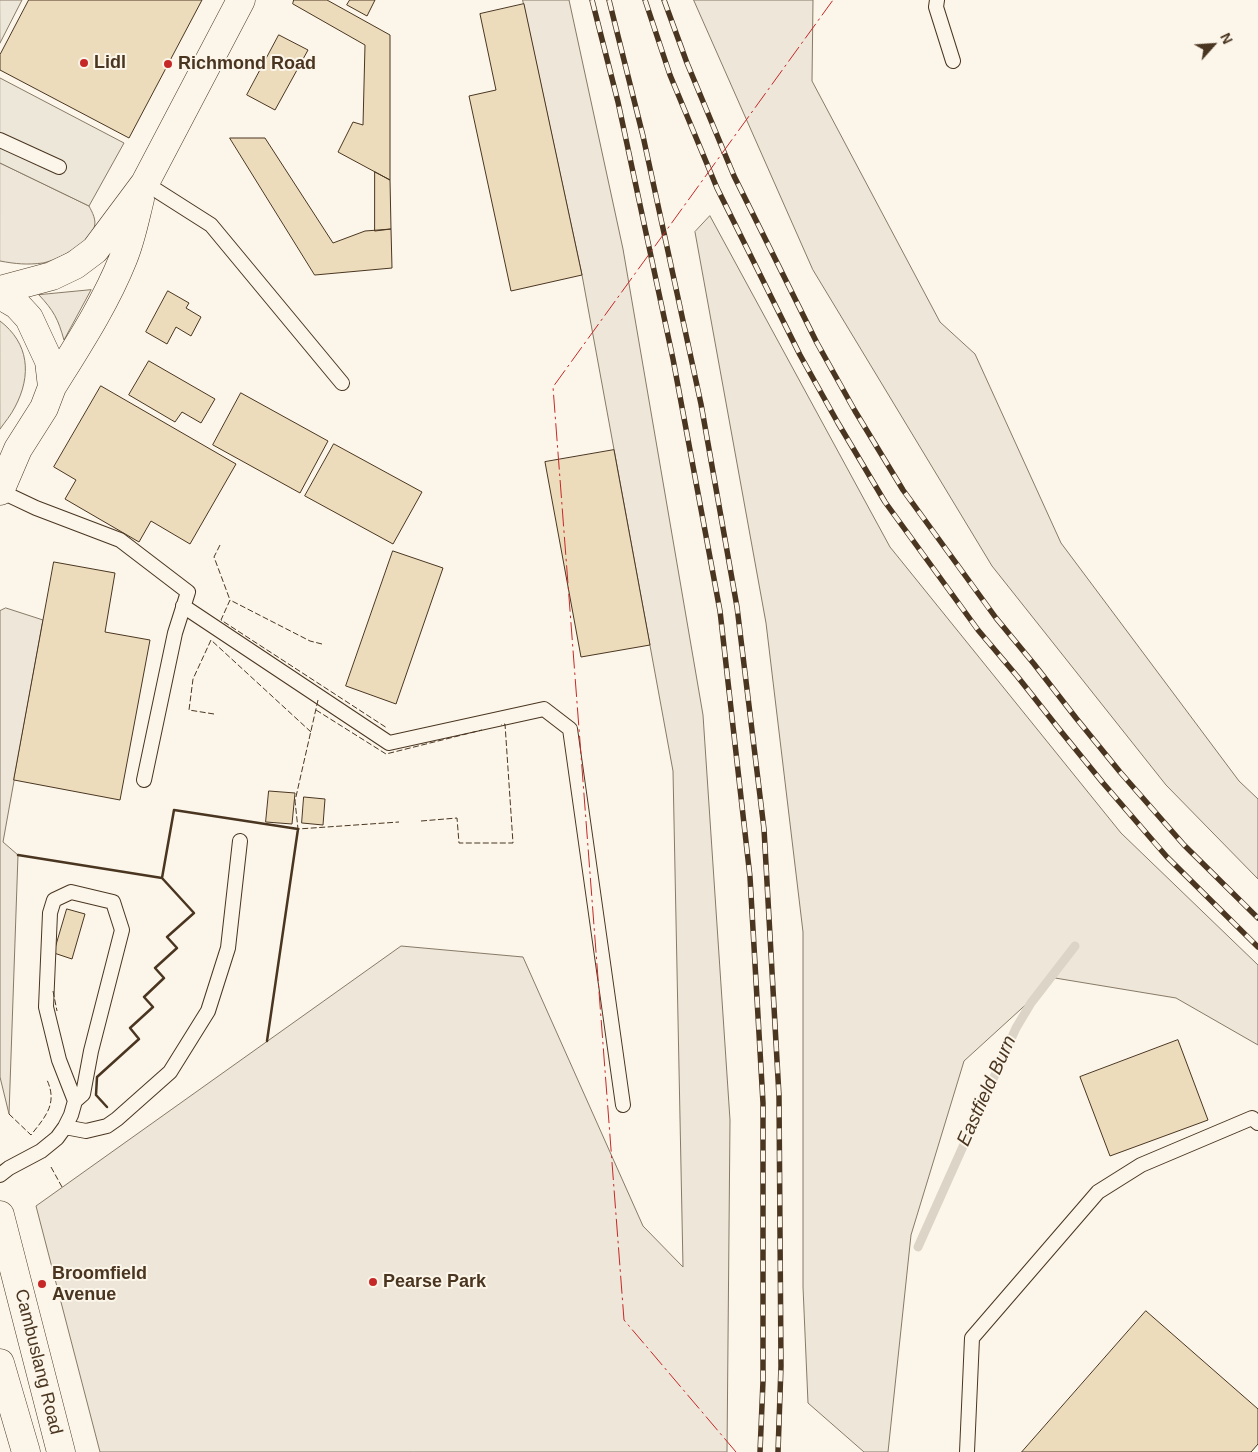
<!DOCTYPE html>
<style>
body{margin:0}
#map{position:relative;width:1258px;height:1452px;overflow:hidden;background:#fbf6e9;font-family:Helvetica,sans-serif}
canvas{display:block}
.north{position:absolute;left:1188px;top:20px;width:50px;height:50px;-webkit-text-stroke:4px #fbf6e9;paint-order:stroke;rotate:64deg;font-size:14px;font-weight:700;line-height:20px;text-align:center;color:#4a3520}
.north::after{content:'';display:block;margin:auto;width:18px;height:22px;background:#4a3520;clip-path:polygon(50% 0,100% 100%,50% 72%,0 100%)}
</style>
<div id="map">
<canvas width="1258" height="1452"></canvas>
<div class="north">N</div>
</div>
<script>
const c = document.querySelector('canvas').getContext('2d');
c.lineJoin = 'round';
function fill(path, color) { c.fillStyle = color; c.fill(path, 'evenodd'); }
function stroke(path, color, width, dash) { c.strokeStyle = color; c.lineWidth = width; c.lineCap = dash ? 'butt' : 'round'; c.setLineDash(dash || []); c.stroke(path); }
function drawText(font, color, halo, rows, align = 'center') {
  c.font = font + ' Helvetica,sans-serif'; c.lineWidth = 4; c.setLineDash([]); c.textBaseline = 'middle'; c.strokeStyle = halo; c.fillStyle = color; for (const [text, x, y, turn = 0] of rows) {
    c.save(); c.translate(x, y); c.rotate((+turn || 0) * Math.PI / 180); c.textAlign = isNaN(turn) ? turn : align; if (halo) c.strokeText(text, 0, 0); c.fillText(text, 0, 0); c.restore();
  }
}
const green = new Path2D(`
 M523,0H569L623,249L703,715L730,1120L727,1452H100L36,1206L401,946L523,957L643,1226L683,1267L673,771L582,275Z
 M694,0H813L812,81L940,322L975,354L1061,543L1239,781L1258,799V879L1166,785L992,566L813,270Z
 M0,163L89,206C92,212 97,220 94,228C90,243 57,260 43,263C27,265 16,264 0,261Z
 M710,216L890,547L1121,833L1258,965V1045L1176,998L1055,978L964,1061L911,1235L888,1452H864L808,1403L803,1287V932L766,623L695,232Z
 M91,290L64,340C58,319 54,311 39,295Z
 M0,321C29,343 32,375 15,407C11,415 5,422 0,429Z
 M6,608L43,620L3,842L18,855L9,1114L0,1077V611Z`);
fill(green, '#ede6d9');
stroke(green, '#887966', 1);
const parking = new Path2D(`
 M0,0H22L0,43Z
 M0,78L124,143L89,206L0,163Z`);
fill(parking, '#ede7d9');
stroke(parking, '#887966', 1);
stroke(new Path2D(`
 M918,1247L1016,1028L1031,1003L1075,946`), '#dcd4c6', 9);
const building = new Path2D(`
 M29,0H202L129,138L0,70V55Z
 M294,0H327L390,35V180L338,152L353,122L363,125L365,45L293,4Z
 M350,0H375L367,16L347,5Z
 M524,4L582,275L511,291L469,96L496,90L480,14Z
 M279,35L308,50L275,110L247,95Z
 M230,138H265L333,243L365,231L391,229L392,268L315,275Z
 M375,172L390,180L391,229L375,231Z
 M168,291L189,303L186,308L201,317L191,336L176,327L167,344L146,332Z
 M149,361L215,399L201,423L182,412L175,422L129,395Z
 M101,386L236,464L190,544L151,521L139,542L65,499L76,480L54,467Z
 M241,393L328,441L300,493L213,445Z
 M334,444L422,492L393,544L305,496Z
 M614,450L650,645L581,657L545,462Z
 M393,551L443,568L396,704L346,686Z
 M54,562L115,573L105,632L150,640L120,800L14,780Z
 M269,791L295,793L292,824L266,822Z
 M304,797L325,799L323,825L302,823Z
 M67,909L85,914L72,959L54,953Z
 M1178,1040L1208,1120L1110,1156L1080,1077Z
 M1146,1311L1258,1409V1444L1251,1452H1022Z`);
fill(building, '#ecdcbc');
stroke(building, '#4a3520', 1);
const lane = new Path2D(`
 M937,0L936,7L953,61
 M0,140L59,167
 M145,183L211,225L342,383
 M0,491L36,508L120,540L188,592L175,633L144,780
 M183,606L389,743L544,709L570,729L623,1105
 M65,1127L86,1131L107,1126L117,1119L170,1072L208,1011L228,948L240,841
 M0,1175L9,1168L41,1151L57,1138L65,1127L71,1115L75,1101L83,1094L91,1051L122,930L113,902L71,892L54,900L50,913L46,1007L59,1060L75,1101
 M967,1452L972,1338L1098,1192L1141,1165L1252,1118L1258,1123`);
const primary = new Path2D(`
 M0,290L52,276L75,265L95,250L145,183L241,0
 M0,295L17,305L29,318L49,361L52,387L44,408L18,449L0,491
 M52,387C78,345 105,304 123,259C131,240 135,219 140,199
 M0,1215L61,1452
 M0,1363L26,1452`);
stroke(lane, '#4a3520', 16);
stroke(primary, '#4a3520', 29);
stroke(lane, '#fbf6e9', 14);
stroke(primary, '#fbf6e9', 28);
const rail = new Path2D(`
 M592,0L618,102L673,359L720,611L750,877L763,1103V1381L760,1452
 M609,0L643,136L701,404L737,607L764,829L779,1096L781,1366L778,1452
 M645,0L670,75L717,188L800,355L838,423L885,502L978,630L1017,676L1059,729L1103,783L1167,857L1258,947
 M664,0L687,63L734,176L817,343L855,411L903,490L996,618L1034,664L1076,718L1120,772L1184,845L1258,918`);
stroke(rail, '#4a3520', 5.5);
stroke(rail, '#fbf6e9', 4, [11]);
stroke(new Path2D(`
 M220,545L214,557L230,600
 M322,644L310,641L230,600L221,620L387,728
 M318,700L295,801L298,829L399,822
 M316,710L386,754L482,730
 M214,714L189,710L193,679L211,640L311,732
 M421,821L457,818L459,843H513L505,724L501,725
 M53,991L57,1011
 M9,1114L31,1135C45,1117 58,1104 47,1080
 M51,1167L62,1187`), '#4a3520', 1, [6, 2.5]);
stroke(new Path2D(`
 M18,855L162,878L174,810L298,829L267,1041
 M107,1107L96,1095L97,1077L139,1039L130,1028L153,1007L144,997L164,978L155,968L177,948L167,937L194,913L162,878`), '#4a3520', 2.5);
stroke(new Path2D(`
 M736,1452L624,1320L553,387L833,0`), '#c62828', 1, [18, 4, 2.5, 4]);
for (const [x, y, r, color] of [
 [84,63,5,"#c62828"],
 [168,64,5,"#c62828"],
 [373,1282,5,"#c62828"],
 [42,1284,5,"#c62828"]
]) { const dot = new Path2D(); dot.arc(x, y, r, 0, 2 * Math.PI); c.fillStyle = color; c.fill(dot); stroke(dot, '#fbf6e9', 2); }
drawText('bold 18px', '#4a3520', '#fbf6e9', [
 ["Lidl",94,63],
 ["Richmond Road",178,64],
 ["Broomfield",52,1274],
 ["Avenue",52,1295],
 ["Pearse Park",383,1282]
], 'left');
drawText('18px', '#4a3520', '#fbf6e9', [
 ["Cambuslang Road",38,1362,76]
]);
drawText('italic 19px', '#4a3520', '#fbf6e9', [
 ["Eastfield Burn",987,1091,-66]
]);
</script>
